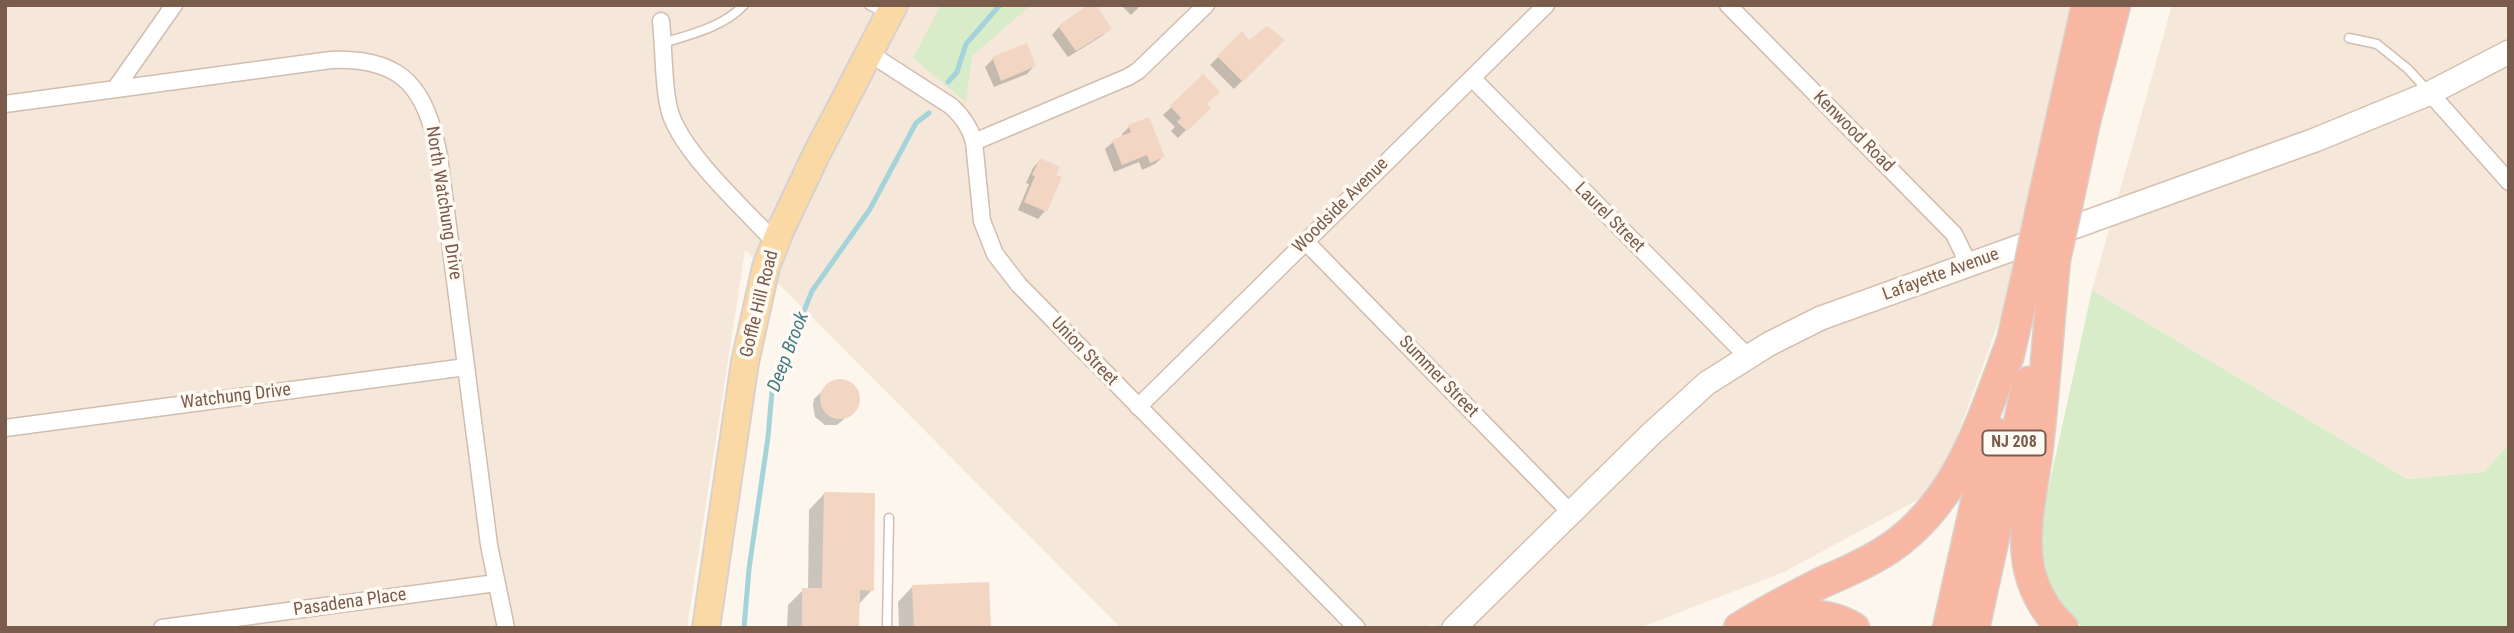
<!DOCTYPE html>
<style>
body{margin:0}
#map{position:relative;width:2514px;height:633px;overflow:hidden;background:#fdf6ec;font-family:"Roboto Condensed",sans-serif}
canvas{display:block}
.frame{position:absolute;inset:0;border:7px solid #7a5c4d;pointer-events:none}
</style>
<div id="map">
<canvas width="2514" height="633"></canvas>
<div class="frame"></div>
</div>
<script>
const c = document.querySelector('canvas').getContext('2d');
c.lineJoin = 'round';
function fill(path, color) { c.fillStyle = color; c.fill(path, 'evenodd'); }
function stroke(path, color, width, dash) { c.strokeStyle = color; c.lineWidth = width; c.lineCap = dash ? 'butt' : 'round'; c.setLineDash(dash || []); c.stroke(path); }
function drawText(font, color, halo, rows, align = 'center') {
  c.font = font + ' "Roboto Condensed",sans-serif'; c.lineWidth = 7; c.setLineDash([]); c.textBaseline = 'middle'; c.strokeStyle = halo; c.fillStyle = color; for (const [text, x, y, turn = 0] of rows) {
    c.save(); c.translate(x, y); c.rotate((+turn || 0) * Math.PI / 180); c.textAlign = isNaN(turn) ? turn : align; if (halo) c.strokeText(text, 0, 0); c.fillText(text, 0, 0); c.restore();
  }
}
fill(new Path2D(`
 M5,5H2114L1938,489L1784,572L1639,628H1436L1432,624L1428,628H1121L745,250L687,628H5Z
 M2172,5H2509V444L2484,472L2407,479L2092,290Z`), '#f5e8da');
fill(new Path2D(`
 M941,5H1031L972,56L966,102L913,58Z
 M2092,290L2407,479L2484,472L2509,444V628H2084C2049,601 2044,568 2040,527Z`), '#d8ecc9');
fill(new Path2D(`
 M1121,5H1141L1131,15Z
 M1059,27L1110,29L1102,36L1068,57L1052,35Z
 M1242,34L1249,42L1283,40L1234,89L1210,65Z
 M993,59L1034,66L1027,74L994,87L985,67Z
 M1203,77L1204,105L1208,108L1178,138L1171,131L1175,127L1163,115Z
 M1129,127L1163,157L1155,164L1142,170L1139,162L1114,172L1105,149L1113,142L1123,138L1122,134Z
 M1040,160L1045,211L1038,219L1018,210L1029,184L1026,183L1033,168Z
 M837,380L850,382L858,392L859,397L856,409L837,425H825L815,417L813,405L814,399L832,382Z
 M824,494L872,590L858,605L857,628H787L788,605L803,590H808L809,510Z
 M913,586L989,628H899L898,602Z`), '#0003');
stroke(new Path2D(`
 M948,82L957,72L966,44L1000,5
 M744,628L749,569L768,437L772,391L812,291L870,209L916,123L929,113`), '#a5d3da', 5);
fill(new Path2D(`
 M1088,5H1096L1112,29L1076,51L1058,26Z
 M1267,26L1285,40L1243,82L1217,56L1242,31L1249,40Z
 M1027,43L1036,66L1001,81L992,57Z
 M1203,74L1220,92L1207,104L1211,108L1187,131L1177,122L1181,118L1170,106Z
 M1149,117L1165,157L1150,163L1147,155L1122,165L1112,140L1131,132L1128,125Z
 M1040,158L1060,167L1056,175L1062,177L1047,212L1024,202L1035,176L1032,175Z
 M820 399a20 20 0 1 1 40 0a20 20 0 1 1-40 0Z
 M824,492L875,493L874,591L860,590L859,628H802V588H822Z
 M989,582L991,628H914L912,585Z`), '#f3d5c3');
const lane = new Path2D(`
 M869,5L886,14
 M2349,38L2377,44L2408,69L2428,91
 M663,43C692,34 723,27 744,5
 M887,628L889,518`);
const street = new Path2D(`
 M1728,5L1954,234L1969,265
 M661,21C664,46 663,97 672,118C688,158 745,210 775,242
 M869,53L951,106C963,117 970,127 974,142L982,221L995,254L1019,285L1357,628
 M1472,78L1748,357
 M115,89L174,5
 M2430,93L2509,182
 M5,104L331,60C405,57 426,90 439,156L489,545L506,628
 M974,142L1128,77L1138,71L1206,5
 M1305,241L1571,513
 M1138,407L1546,5
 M5,428L466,367
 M162,628L496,583`);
const secondary = new Path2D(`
 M1454,628L1651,434L1707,383L1769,344L1821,318L2315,140L2430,93L2509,52`);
const primary = new Path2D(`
 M706,628L745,362L766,267L780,231L816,155L894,5`);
const highway = new Path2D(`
 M2067,205L2085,121L2115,5
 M2041,210L2087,5
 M2055,259C2049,321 2045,383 2038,445C2034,483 2022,525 2028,563C2032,587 2044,611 2063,628
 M2008,358L2029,267
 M1766,621C1796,613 1827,612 1854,628
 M1739,628C1766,611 1795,596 1823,582C1846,572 1869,562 1890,548C1960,500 1983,417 2012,341
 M1948,628L1992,431
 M1974,628L2028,382`);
stroke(lane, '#d1beb0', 11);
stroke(street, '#d1beb0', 19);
stroke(secondary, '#d6c0b0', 26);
stroke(primary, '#dad1cd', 30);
stroke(highway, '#dad1cd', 33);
stroke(lane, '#fff', 8);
stroke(street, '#fff', 16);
stroke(secondary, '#fff', 23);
stroke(primary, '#fbd9a5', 26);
stroke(highway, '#f7b7a3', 30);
const highwayBridge = new Path2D(`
 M2055,259L2067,205
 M2029,267L2041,210`);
stroke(highwayBridge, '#dad1cd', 33, []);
stroke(highwayBridge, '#f7b7a3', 30);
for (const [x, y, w] of [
 [2014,443,63]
]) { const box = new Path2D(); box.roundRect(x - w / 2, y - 12.5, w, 25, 5); c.fillStyle = '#fffaf3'; c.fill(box); stroke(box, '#7a5c4d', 2); }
drawText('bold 16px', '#7a5c4d', null, [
 ["NJ 208",2014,443]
]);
drawText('18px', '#7a5c4d', '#fffaf3', [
 ["Kenwood Road",1853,132,45],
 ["North Watchung Drive",443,203,81],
 ["Woodside Avenue",1341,206,-45],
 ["Laurel Street",1609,218,45],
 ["Lafayette Avenue",1941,275,-20],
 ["Goffle Hill Road",760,304,-76],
 ["Union Street",1084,352,46],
 ["Summer Street",1438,377,46],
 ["Watchung Drive",236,397,-7],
 ["Pasadena Place",350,603,-8]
]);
drawText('italic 19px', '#437c86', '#fffaf3', [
 ["Deep Brook",789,352,-69]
]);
</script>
